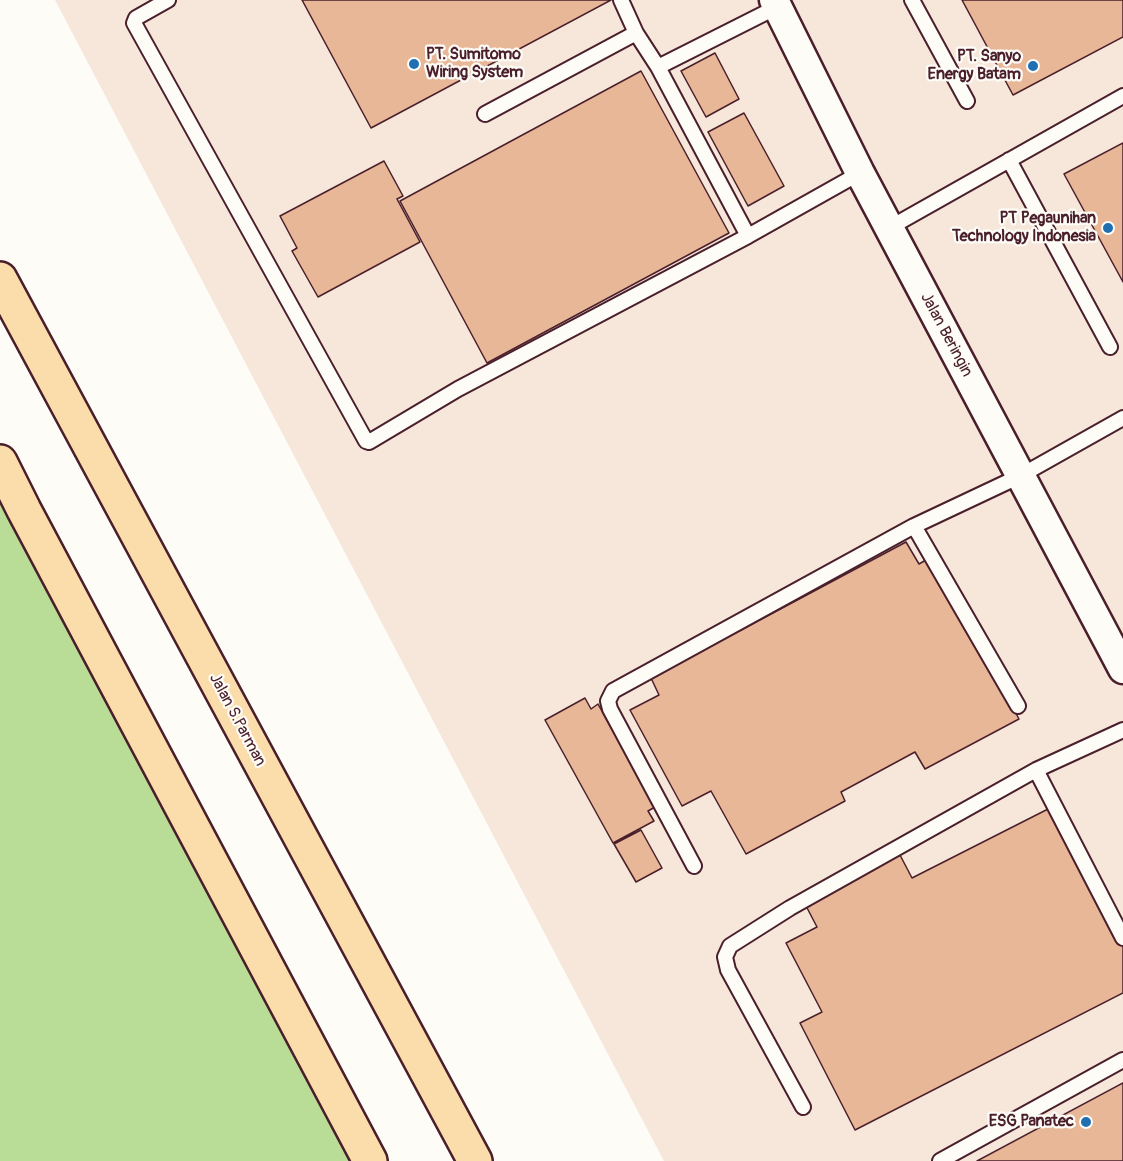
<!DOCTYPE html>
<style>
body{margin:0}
canvas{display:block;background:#fdfcf7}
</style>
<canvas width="1123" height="1161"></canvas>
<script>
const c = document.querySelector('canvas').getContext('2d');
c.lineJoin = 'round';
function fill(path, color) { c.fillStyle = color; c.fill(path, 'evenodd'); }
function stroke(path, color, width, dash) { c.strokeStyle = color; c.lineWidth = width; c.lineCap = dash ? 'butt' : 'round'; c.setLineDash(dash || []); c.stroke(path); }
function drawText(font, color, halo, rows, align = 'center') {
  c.font = font + ' Pangolin,sans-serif'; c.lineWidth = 4.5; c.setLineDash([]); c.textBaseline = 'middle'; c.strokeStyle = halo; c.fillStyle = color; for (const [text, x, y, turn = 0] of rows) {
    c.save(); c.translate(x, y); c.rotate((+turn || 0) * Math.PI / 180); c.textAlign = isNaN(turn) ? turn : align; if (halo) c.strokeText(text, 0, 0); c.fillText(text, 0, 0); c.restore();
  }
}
fill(new Path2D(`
 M55,0H1123V1161H664Z`), '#f6e7da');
fill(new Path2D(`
 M0,462L370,1161H0Z`), '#b9dc96');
const building = new Path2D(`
 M302,0H611L371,128Z
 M962,0H1123V37L1013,95Z
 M715,53L739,99L706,117L681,71Z
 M641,71L729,233L487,363L400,201Z
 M744,113L784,186L748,206L708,132Z
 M1123,143V282L1064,174Z
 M384,161L403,196L397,199L420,242L318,297L292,251L297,248L280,216Z
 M906,542L919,564L931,557L1019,719L925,769L915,752L841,792L845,801L746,854L711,791L682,806L630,710L659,695L651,678Z
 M585,698L591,709L598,704L655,807L648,811L654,821L613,843L545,720Z
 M1052,807L1123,943V993L855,1130L800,1023L822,1012L786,943L817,927L805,904L900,855L912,878Z
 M641,830L662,868L636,882L614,844Z
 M1123,1083V1161H977Z`);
fill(building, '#e7b798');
stroke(building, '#4a1f2b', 1.5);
const service = new Path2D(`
 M168,0L136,18L134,23L366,441L369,442L458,389L748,236L860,173
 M621,0L636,33
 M912,0L967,101
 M658,67L748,236
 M485,114L636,33L658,67L777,7
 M1009,160L1110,347
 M889,228L1123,96
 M914,526L1018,706
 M1036,770L1123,938
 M694,866L610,709L608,701L613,691L914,526L1020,476L1123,418
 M803,1107L728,970L725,957L730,946L790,908L1036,770L1123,730
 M940,1161L1123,1060`);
const minor = new Path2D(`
 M774,0L860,173L1123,669`);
const primary = new Path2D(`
 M0,279L475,1161
 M0,462L24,510L370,1161`);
stroke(service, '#4a1f2b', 18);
stroke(minor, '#4a1f2b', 33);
stroke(primary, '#4a1f2b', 38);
stroke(service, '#fdfcf7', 14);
stroke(minor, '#fdfcf7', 28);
stroke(primary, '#fbddab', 33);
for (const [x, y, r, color] of [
 [414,64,6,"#1f6fb2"],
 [1033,66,6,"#1f6fb2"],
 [1108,228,6,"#1f6fb2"],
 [1086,1122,6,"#1f6fb2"]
]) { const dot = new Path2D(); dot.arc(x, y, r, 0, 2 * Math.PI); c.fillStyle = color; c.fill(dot); stroke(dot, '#fdfcf7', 2); }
drawText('bold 16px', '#4a1f2b', '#fdfcf7', [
 ["PT. Sumitomo",426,55,"left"],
 ["Wiring System",426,73,"left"],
 ["PT. Sanyo",1021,57],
 ["Energy Batam",1021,75],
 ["PT Pegaunihan",1096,219],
 ["Technology Indonesia",1096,237],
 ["ESG Panatec",1074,1122]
], 'right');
drawText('16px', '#4a1f2b', '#fdfcf7', [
 ["Jalan Beringin",946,335,62],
 ["Jalan S.Parman",237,720,62]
]);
</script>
